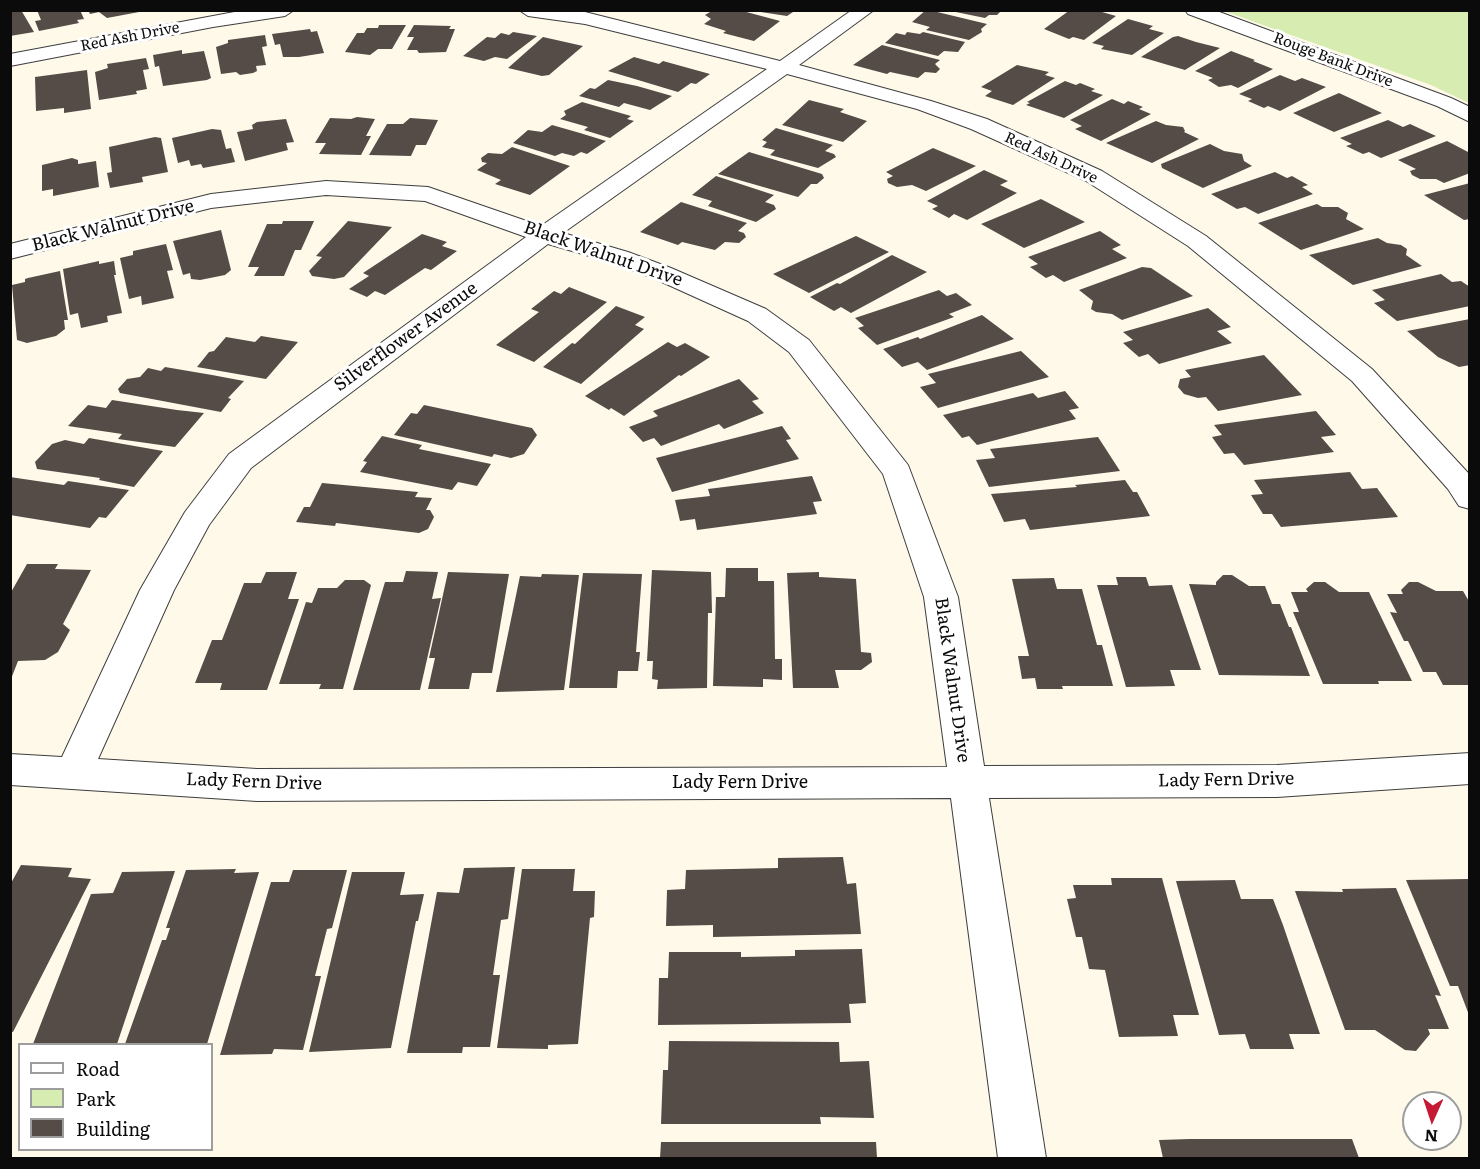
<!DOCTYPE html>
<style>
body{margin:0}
#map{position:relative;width:1480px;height:1169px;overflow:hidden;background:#fff9ea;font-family:Literata,serif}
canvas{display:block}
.frame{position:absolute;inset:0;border:12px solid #0b0b0b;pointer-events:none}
.legend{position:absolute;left:18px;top:1043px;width:195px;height:108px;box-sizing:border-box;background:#fff;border:2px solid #9d9d9d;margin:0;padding:8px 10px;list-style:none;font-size:18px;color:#0b0b0b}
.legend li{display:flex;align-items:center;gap:12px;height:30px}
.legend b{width:30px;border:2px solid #9d9d9d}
.north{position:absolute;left:1402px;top:1091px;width:60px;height:60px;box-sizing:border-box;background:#fff;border:2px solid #9d9d9d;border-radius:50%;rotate:183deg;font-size:16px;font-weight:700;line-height:24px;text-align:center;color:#0b0b0b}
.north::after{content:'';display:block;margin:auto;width:21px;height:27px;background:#c61934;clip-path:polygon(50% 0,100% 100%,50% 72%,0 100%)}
</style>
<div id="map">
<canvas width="1480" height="1169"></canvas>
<div class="frame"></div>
<ul class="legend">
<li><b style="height:8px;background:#fff"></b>Road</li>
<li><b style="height:16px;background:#d6ecb0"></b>Park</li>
<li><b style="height:16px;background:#554b47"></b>Building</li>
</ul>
<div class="north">N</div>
</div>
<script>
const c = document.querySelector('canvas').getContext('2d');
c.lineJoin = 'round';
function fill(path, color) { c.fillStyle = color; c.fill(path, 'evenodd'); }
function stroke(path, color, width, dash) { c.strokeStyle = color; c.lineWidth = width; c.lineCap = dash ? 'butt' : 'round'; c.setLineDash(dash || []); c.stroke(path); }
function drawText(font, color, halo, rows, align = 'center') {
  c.font = font + ' Literata,serif'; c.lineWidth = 6; c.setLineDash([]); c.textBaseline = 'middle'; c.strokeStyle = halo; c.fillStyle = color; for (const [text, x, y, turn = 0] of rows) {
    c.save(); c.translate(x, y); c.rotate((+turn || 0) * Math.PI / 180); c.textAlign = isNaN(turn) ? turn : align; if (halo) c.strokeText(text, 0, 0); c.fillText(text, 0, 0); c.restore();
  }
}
fill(new Path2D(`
 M1224,11H1469V103L1431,85Z`), '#d6ecb0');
fill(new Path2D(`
 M10,10H21L34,32L10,36Z
 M37,10H80L84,19L77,20L79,23L39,31L35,21L41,20Z
 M88,10H139V12L107,18L99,12L90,14Z
 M724,10H739L780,21L754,41L723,33L726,31L704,24L711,19L705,15L710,12Z
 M769,10H796L787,16L754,11Z
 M926,10H929L987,24L981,29L982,32L969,40L926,30L930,27L912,22Z
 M946,10H1002L997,15H989L985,18Z
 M1070,10H1095L1116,16L1084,40L1073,37L1069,39L1044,29Z
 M1128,19L1153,26L1149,29L1164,33L1132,55L1101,49L1104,46L1092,43Z
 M379,25H406L392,49H378L370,55L345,52L357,33H364L367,28H378Z
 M414,25L451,26L449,29H455L446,52L419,53L417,50H407L414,37H407Z
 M310,29L311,32L317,31L324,53L299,57H283L280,44L275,45L272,34Z
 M513,32L537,36L507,59L495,57L484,61L463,56L487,37L495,38L501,33L509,35Z
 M907,32L920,34L923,32L965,42L958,52L944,51L938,56L885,43L896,33L905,35Z
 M265,35L267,46L262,47L266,65L256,66L257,71L253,73L240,75L236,72L221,74L216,47L228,43V40Z
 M1178,36L1196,42L1220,48L1185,70L1141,57L1173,37Z
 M543,37L583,46L549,75L542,76L508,68Z
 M882,45L940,60L935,64L940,69L936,73L925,72L918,78L890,72L887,74L853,65Z
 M182,50V54L204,51L211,78L207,80L163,86L159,66L155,67L153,55Z
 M1231,51L1255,60L1253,61L1273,69L1238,88L1231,85L1219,87L1208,80L1213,78L1195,71Z
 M634,57L659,64L663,61L710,74L696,84L691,83L678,92L608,71Z
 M146,58L149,69L143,70L147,89L136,91L137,94L99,100L95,72L108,68L107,64Z
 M1017,65L1049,72L1045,75L1055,78L1013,105L985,96L992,91L981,87Z
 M87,70L91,109L64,113V108L36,111L35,77Z
 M1280,75L1295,81L1302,78L1326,87L1280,111L1268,106L1264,108L1248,101L1252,99L1239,94Z
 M608,80L637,86L672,96L650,110L624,103L619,107L579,96L590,88L595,89Z
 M1065,81L1076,85L1080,83L1095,89L1091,91L1103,95L1064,118L1026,105L1030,103L1027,102Z
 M1339,93L1382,113L1334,132L1293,113Z
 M1112,99L1124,104L1128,101L1143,107L1139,109L1151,114L1101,141L1075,129L1082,126L1070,120Z
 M809,100L844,109L840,112L867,121L843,142L782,125Z
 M582,102L631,116L627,119L634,121L610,138L584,130L588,127L560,119L566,115L564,111Z
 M357,117L375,119L366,136H371L361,155L319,154L326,143H315L330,118L351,119Z
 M410,118L438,120L426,145H416L411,156L369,155L387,124H403Z
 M286,119L294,142L286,143L288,150L245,161L237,132L253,129L252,125L257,122Z
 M1388,120L1403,127L1410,124L1436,136L1381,158L1369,152L1363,154L1346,146L1352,144L1340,138Z
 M1156,121L1166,125L1183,127L1185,131L1184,132L1199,139L1152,163L1106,143Z
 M552,125L580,133L606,141L587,154L581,152L574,156L562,153L555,156L513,143L528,130L542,132Z
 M776,128L833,145L825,151L834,154L836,157L818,168L770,155L775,150L762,147L767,142L762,140Z
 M212,129L221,130L226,149L231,148L235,162L203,168L201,164L191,166L189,160L178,163L172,138Z
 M155,137L161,138L168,172L142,177L143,182L110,188L107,173L112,172L109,147Z
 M1447,141L1470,153V173L1444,183L1436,179H1420L1412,175L1410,171L1416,169L1398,160Z
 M1210,144L1224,151L1242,154L1244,161L1252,166L1203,188L1162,168L1161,164Z
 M512,147L570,166L530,195L495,184L501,180L477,170L487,163L482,162L481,158L488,153L502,154Z
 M933,148L976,166L926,191L912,185L897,187L888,183L887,179L893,176L886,172Z
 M749,152L822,174L824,178L817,184H811L798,197L718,174Z
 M72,158L78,160V164L96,161L99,187L53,196V189L42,191V165Z
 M984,170L1008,181L1000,185L1017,193L967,220L954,214L949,218L932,209L938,206L927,201Z
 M1275,172L1287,178L1292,176L1308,185L1302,187L1313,194L1258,214L1245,207L1237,209L1211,194Z
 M716,176L774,195L765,202L774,205L776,209L756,222L708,206L712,201L692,195Z
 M1470,183V219L1464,220L1424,195Z
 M1041,199L1085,222L1024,248L981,224Z
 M681,202L747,223L738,231L744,233L746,237L739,243L725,242L715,250L682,242L678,245L640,232Z
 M1317,204L1322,207H1338L1348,213L1346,219L1364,229L1301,250L1258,223Z
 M283,221H314L301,250H295L284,276H254L259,267H248L267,224H282Z
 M348,221L392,227L344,277L334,279L312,276L309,271L322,257L316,256Z
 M221,230L231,270L225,275L200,280L191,279L190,273L183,275L173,241Z
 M1100,231L1121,245L1112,249L1127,258L1064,282L1053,275L1046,278L1030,267L1038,264L1028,257Z
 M422,234L447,242L442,246L457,251L431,270L425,268L385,295L375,291L367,297L349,289L369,276L363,273Z
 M856,236L889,252L809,293L773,274Z
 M1378,238L1387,243L1401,245L1407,249L1406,255L1422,266L1353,285L1309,255Z
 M166,244L173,270L167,271L174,298L142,305L141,296L129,299L120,258L133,255V251Z
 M892,255L927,272L851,313L841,307L834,311L810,297L837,283L840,284Z
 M99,261V264L114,261L116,275H114L122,313L107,316L108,322L81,328L78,313L70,315L63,269Z
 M1142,267L1151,268L1193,296L1122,320L1112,314L1096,312L1091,309L1093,301L1079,290Z
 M60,271L68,320H64L65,329L56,336L27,343L17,340L12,285L25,282V279L28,278Z
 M1441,274L1452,282L1461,281L1470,287V306L1397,321L1374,303L1385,300L1372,290Z
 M569,287L607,302L534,362L496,345L539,312L531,309L554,291L561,294Z
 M939,290L947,296L956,293L972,305L949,314L954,317L877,345L858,328L864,326L855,318Z
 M616,306L645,317L635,325L644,329L581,384L543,367L572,343L575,344Z
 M1208,308L1231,327L1217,331L1232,343L1159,364L1148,354L1139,357L1123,343L1133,340L1123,332Z
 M982,315L1014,339L927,370L918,362L902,367L883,349L918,337L920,339Z
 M1470,319V365L1459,367L1438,357L1407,331Z
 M261,336L298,342L266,379L197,367L209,352L214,351L226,337L255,342Z
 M668,342L677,347L685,343L710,357L681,376L679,375L624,416L611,408L609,410L585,396Z
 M1021,351L1049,377L938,408L920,387L936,383L928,374Z
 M1264,355L1302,395L1218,411L1206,397L1198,398L1184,394L1178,387L1180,379L1191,377L1185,370Z
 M165,367L212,375L244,381L228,398L231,399L221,412L120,393L118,389L127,379L140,377L148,368L161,371Z
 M739,379L759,399L752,401L764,413L724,429L719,424L661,446L654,438L643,442L629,427L658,416L653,411Z
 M1065,391L1079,408L1069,410L1076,419L977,445L969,436L962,438L943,415L1033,393L1038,398Z
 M112,400L177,410L204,413L175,447L118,439L122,434L68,426L88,405L106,408Z
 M424,405L532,428L537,435L524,454L511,458L494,454L492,457L394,435L411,413L417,414Z
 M1316,411L1336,435L1321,437L1334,452L1244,465L1234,453L1224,454L1212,437L1222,435L1214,425Z
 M782,426L791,439L786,440L799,459L672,492L656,458Z
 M382,436L422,445L419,449L491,464L477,486L458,482L452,490L360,472L367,462L363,461Z
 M1098,437L1120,471L989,487L976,460L995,458L990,449Z
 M89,438L163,451L134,487L99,480L100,478L37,469L35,462L52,444L65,440L84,444Z
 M1350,472L1362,489L1377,488L1398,517L1281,527L1272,514H1263L1251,495L1263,494L1254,480Z
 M812,476L822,501L813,502L817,514L697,530L695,519L680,521L675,500L710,496L708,489Z
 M10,477L64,485L68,481L129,490L106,518L99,517L90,528L10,515Z
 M1125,480L1133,492H1137L1150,516L1030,530L1025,519L1004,522L991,494L1077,487L1075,485Z
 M322,483L418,492L415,497L432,498L426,510H430L434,517L428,529L419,533L336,523L335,526L296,522L304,507H310Z
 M27,564H58L55,569L91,570L63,624L70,630L58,652L45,660L18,661L11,679L10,594Z
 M726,568H758V581H774L775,659H782V680L763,679V687L713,686L716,597H725Z
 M652,570L711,572L712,613H708L707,688L657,689L658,680L652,679L653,661H647Z
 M406,571L438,572L432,599L441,598L420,690H353L385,582H403Z
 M266,572H297L288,599H299L267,690H220L222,683H195L212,640H222L244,583H261Z
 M448,572L509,574L492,673H472L469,689H428L435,658H429Z
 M819,572V577L856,579L861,652L871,653L872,662L861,670H835L839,688H793L787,573Z
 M583,573L642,574L636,652H640L638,671H618L617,688H569Z
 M542,574L579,575L564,690L496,692L520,576L541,577Z
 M1223,575H1232L1249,586H1265L1272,604H1280L1289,627H1291L1310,676L1219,675L1189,584L1216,585V582Z
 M1116,577H1146L1149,586L1172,585L1201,670H1170L1175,686L1126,687L1097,585H1118Z
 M1054,578L1057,589H1082L1097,645H1102L1113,686H1062L1063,689H1037L1035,678L1022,679L1018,656H1029L1012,579Z
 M345,580H364L371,585L343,689H319L321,684H279L306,602L312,603L318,588H337Z
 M1314,582H1325L1339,592H1369L1412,681H1378L1379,684H1323L1293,612H1299L1291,592H1308L1306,589Z
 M1409,582H1418L1436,591H1463L1470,603V685H1443L1436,672H1423L1408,641H1404L1390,612L1397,613L1387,594H1403L1401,590Z
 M843,857L847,884L856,883L861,934L713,937V925L666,926L667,890L685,889L686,870L778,868V858Z
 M21,865L72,868L68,877L91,879L13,1032L10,1031V885Z
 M515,867L508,919L501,920L493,975H500L490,1047H463L462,1053H407L437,892L459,893L464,868Z
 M236,869L234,873L259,872L207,1044H125L162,940H166L170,928H166L186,870Z
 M522,869H575L573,891H595L594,917L590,918L578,1044L548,1045V1049L497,1048Z
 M293,870H347L332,928L327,929L315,976H321L303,1050L274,1049L272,1054L220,1055L271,882H289Z
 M175,871L117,1044H33L91,894L113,893L122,872Z
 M352,872H405L400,895L424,894L418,921H416L391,1048L309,1052Z
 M1111,878H1162L1199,1015H1173L1178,1036L1119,1037L1105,970L1089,969L1082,937H1076L1067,899L1076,898L1073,885H1112Z
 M1468,879L1470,883L1469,1015L1458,986H1450L1406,880Z
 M1235,880L1241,899H1273L1283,925L1320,1034H1289L1294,1049H1250L1245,1034L1219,1035L1176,881Z
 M1396,888L1441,996L1435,995L1449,1029H1428L1430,1034L1416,1051L1405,1050L1375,1030H1345L1295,891L1343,892L1342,889Z
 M862,949L866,1003L849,1004L851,1023L658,1025L659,978H668L669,952H741V957L795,956V950Z
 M669,1041L839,1042L840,1062L869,1061L874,1118L820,1117L821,1124H661L663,1070H668Z
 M1190,1139H1352L1359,1158H1163L1159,1140Z
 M661,1142H876L877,1158H660Z`), '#554b47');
const minor = new Path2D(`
 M245,10H294L285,16L213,27L10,66V54Z
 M519,10L585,12L780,61L852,10H874L799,65L931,101L987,119L1102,171L1206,236L1372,369L1470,475V509L1459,506L1448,489L1352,381L1188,246L1086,181L971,129L917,109L787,74L563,233L628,252L671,268L766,309L809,340L908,465L958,597L984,766L1277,765L1470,753V784L1277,797L989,798L1046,1158H998L951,798L257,801L10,785V754L62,757L140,590L185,512L229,454L526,237L425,201L326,195L211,208L10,259V244L211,194L326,181L428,187L541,226L767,69L585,24L528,16ZM548,244L610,262L653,278L748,321L789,352L883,474L924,597L947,767L257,769L98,759L174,590L209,525L251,468Z
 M1185,10H1214L1451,98L1470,107V122L1437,106L1188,14Z`);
stroke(minor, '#3e3e3e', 2);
fill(minor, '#fff');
drawText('15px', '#0b0b0b', '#fff', [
 ["Red Ash Drive",130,37,-11],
 ["Rouge Bank Drive",1333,60,21],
 ["Red Ash Drive",1051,158,25]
]);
drawText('18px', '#0b0b0b', '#fff', [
 ["Black Walnut Drive",113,226,-14],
 ["Black Walnut Drive",603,254,19],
 ["Silverflower Avenue",406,337,-36],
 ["Black Walnut Drive",952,680,82],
 ["Lady Fern Drive",1226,780,-1],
 ["Lady Fern Drive",254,782,2],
 ["Lady Fern Drive",740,783]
]);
</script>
